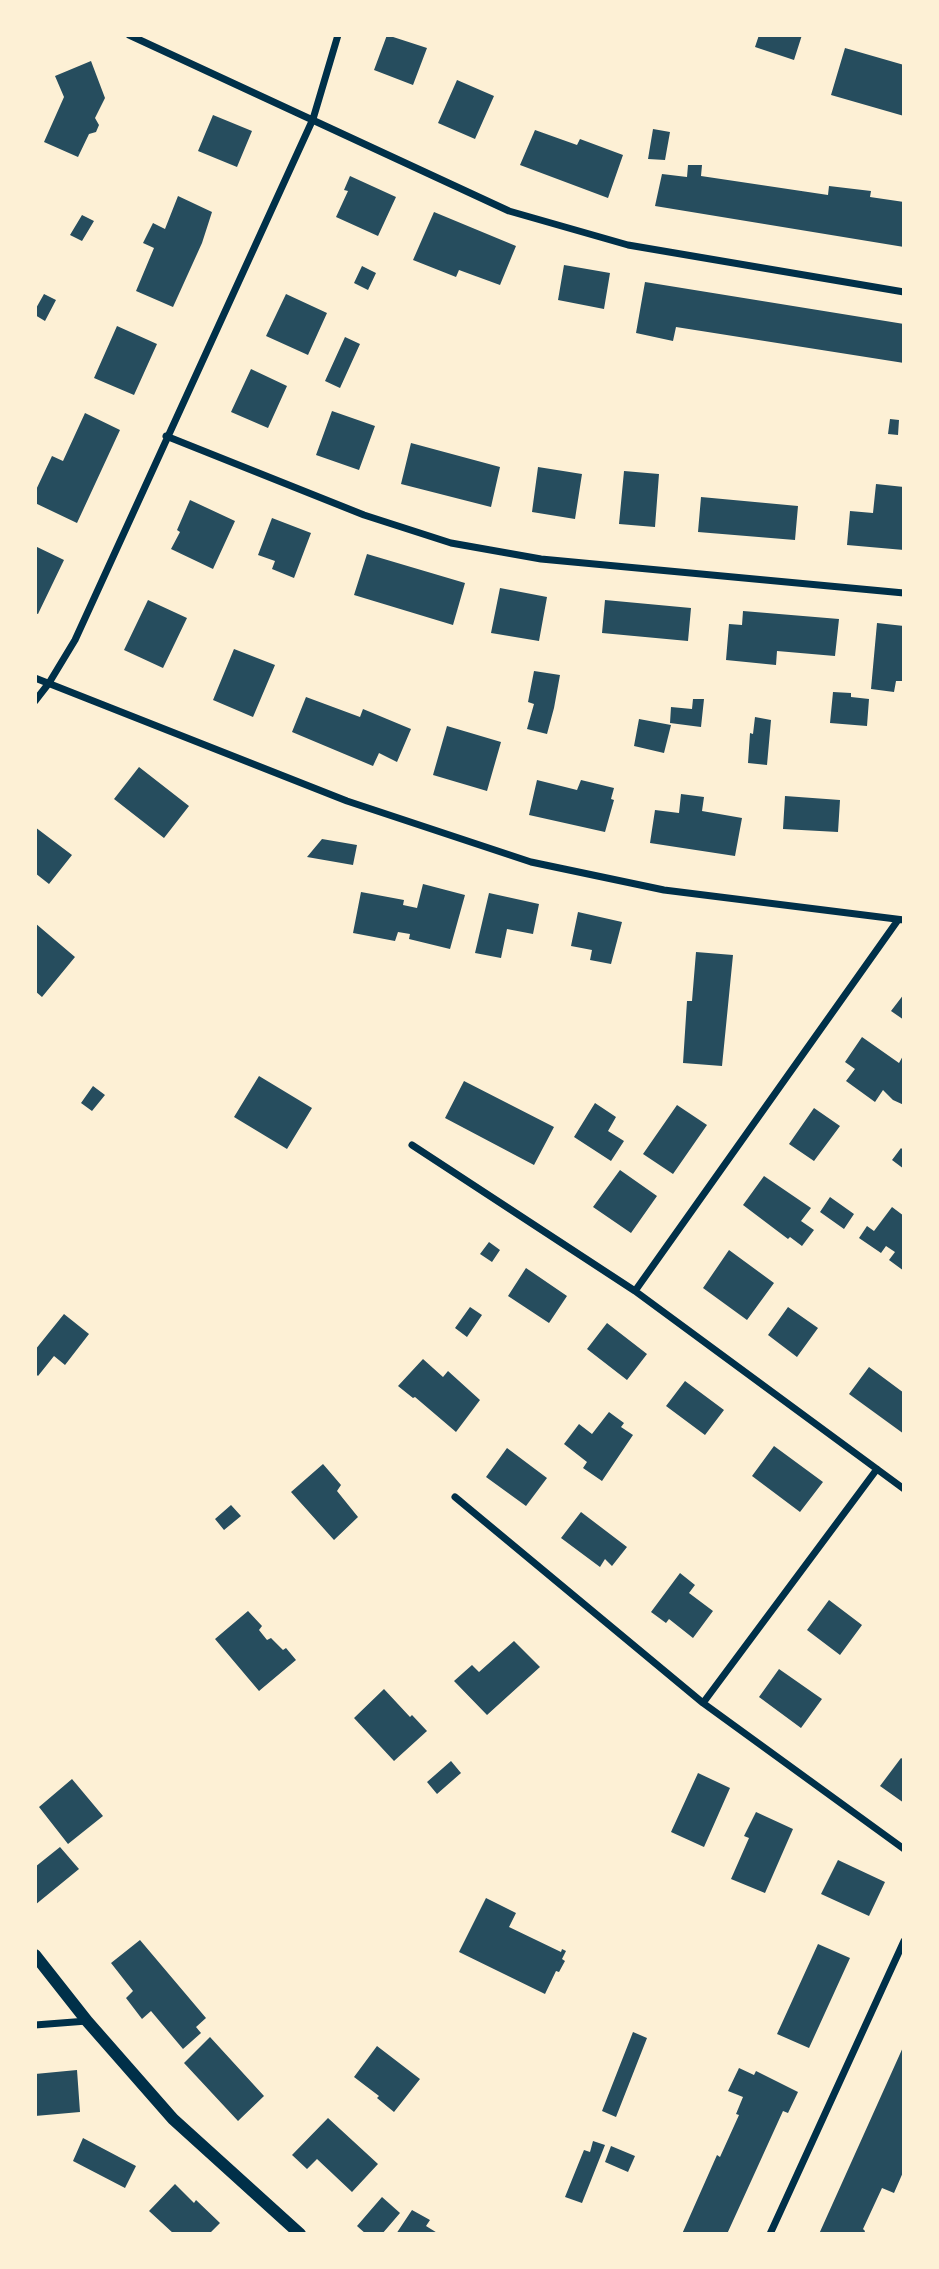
<!DOCTYPE html>
<style>
body{margin:0}
#map{position:relative;width:939px;height:2269px;overflow:hidden;background:#fdf0d5;font-family:"Source Sans 3",sans-serif}
canvas{display:block}
.frame{position:absolute;inset:0;border:37px solid #fdf0d5;pointer-events:none}
</style>
<div id="map">
<canvas width="939" height="2269"></canvas>
<div class="frame"></div>
</div>
<script>
const c = document.querySelector('canvas').getContext('2d');
c.lineJoin = 'round';
function fill(path, color) { c.fillStyle = color; c.fill(path, 'evenodd'); }
function stroke(path, color, width, dash) { c.strokeStyle = color; c.lineWidth = width; c.lineCap = dash ? 'butt' : 'round'; c.setLineDash(dash || []); c.stroke(path); }
fill(new Path2D(`
 M387,35L427,48L413,85L374,70Z
 M759,35H802L794,60L755,47Z
 M845,48L904,65V116L831,95Z
 M91,61L105,98L95,118L99,125L96,132L89,134L78,157L44,142L64,97L55,76Z
 M457,80L494,96L475,139L438,123Z
 M213,115L252,131L237,167L198,151Z
 M653,129L670,132L665,160L648,159Z
 M535,130L577,145L580,139L623,155L608,198L520,165Z
 M688,165H702L701,176L828,195L829,186L871,191L870,197L904,202V247L655,206L662,174L687,177Z
 M350,176L396,197L378,236L336,217L348,191L344,190Z
 M178,196L212,212L202,243L173,307L136,291L154,248L143,243L153,223L165,229Z
 M434,212L516,246L500,285L459,270L456,277L413,260Z
 M82,215L94,221L82,241L70,235Z
 M564,265L610,273L604,309L558,300Z
 M362,266L376,273L368,290L354,283Z
 M645,282L904,324V363L676,327L673,341L636,333Z
 M44,294L56,300L45,321L35,315V310Z
 M286,294L327,313L308,355L266,336Z
 M117,326L157,344L134,395L94,378Z
 M345,337L360,344L340,388L325,381Z
 M251,369L287,386L268,428L231,412Z
 M332,411L375,426L359,470L316,455Z
 M85,413L120,430L77,523L35,503V492L52,456L63,461Z
 M890,419L899,420L898,435L888,434Z
 M411,443L500,467L491,507L401,484Z
 M538,467L582,474L575,519L532,512Z
 M624,471L659,474L655,527L619,524Z
 M876,484L904,487V550L847,545L850,511L873,513Z
 M701,497L798,506L795,540L698,532Z
 M190,500L235,521L213,569L171,549L180,532L177,530Z
 M272,518L311,533L294,578L272,569L275,561L258,555Z
 M35,546L64,560L38,614L35,613Z
 M367,554L465,583L453,625L354,595Z
 M500,588L547,597L539,641L491,633Z
 M148,600L187,618L163,668L124,650Z
 M605,600L691,608L688,641L602,633Z
 M743,611L839,619L835,656L777,651L776,665L726,660L729,624L742,625Z
 M877,623L904,626V681H896L894,692L871,689Z
 M234,649L275,665L253,717L213,700Z
 M534,671L560,675L554,708L547,734L527,729L534,704L528,702Z
 M833,692L851,693V697L869,699L867,726L830,723Z
 M306,697L360,717L363,709L411,729L397,762L379,753L373,766L292,732Z
 M693,699H704L701,727L670,723L671,707L692,709Z
 M755,717L771,720L767,765L748,763L750,733L753,734Z
 M639,719L671,725L664,753L634,746Z
 M447,726L501,742L487,791L433,775Z
 M139,767L189,806L164,838L114,799Z
 M537,780L577,790L581,780L614,788L611,799L614,800L605,832L529,815Z
 M681,794L704,797L702,811L742,818L735,856L650,843L655,810L679,813Z
 M785,796L840,800L838,832L783,829Z
 M35,827L72,855L49,884L35,873Z
 M322,839L357,845L353,865L307,857Z
 M423,884L465,895L450,949L409,939L410,934L398,932L395,941L353,933L361,892L404,900L403,905L417,908Z
 M489,893L539,904L533,934L507,929L501,958L475,953Z
 M578,912L622,922L611,964L590,960L592,950L571,946Z
 M35,923L75,957L42,997L35,991Z
 M696,952L733,955L722,1066L683,1063L687,1001H692Z
 M904,994V1020L891,1011Z
 M862,1037L899,1063L904,1054V1105L893,1100L883,1090L875,1102L846,1081L855,1069L845,1062Z
 M259,1076L312,1108L287,1149L234,1117Z
 M464,1081L554,1127L534,1165L445,1118Z
 M93,1086L105,1095L92,1111L81,1103Z
 M595,1103L616,1117L608,1131L624,1141L611,1161L574,1137Z
 M677,1105L707,1125L673,1174L643,1154Z
 M814,1108L840,1126L814,1161L789,1144Z
 M901,1148L904,1151V1169L892,1160Z
 M620,1170L657,1196L631,1233L593,1207Z
 M764,1176L811,1208L801,1221L814,1230L802,1246L790,1237L788,1239L743,1205Z
 M830,1197L854,1214L844,1229L820,1212Z
 M892,1207L904,1216V1271L889,1260L895,1252L886,1246L881,1253L859,1238L867,1226L874,1231Z
 M489,1242L500,1250L492,1262L480,1254Z
 M729,1250L774,1283L747,1320L703,1288Z
 M526,1268L567,1296L549,1323L508,1296Z
 M470,1307L482,1315L467,1337L455,1328Z
 M788,1307L818,1328L797,1357L768,1335Z
 M64,1314L89,1334L65,1365L54,1356L38,1376L35,1373V1350Z
 M607,1323L647,1354L627,1380L587,1349Z
 M423,1359L443,1377L448,1371L480,1400L456,1432L415,1397L413,1398L398,1386Z
 M869,1367L904,1393V1434L849,1394Z
 M685,1381L724,1410L705,1435L666,1406Z
 M609,1412L624,1423L621,1427L633,1435L602,1481L583,1468L587,1462L564,1444L579,1424L592,1434Z
 M774,1446L823,1482L800,1512L752,1476Z
 M507,1448L547,1478L526,1506L486,1477Z
 M323,1464L341,1485L337,1491L358,1517L334,1540L291,1492Z
 M231,1505L241,1516L224,1530L215,1519Z
 M581,1512L627,1547L612,1566L605,1559L600,1567L561,1538Z
 M680,1573L695,1585L689,1593L713,1611L693,1638L669,1619L666,1623L651,1612Z
 M829,1600L862,1625L840,1655L807,1630Z
 M248,1611L262,1626L259,1630L267,1640L271,1638L283,1650L286,1648L296,1660L259,1691L215,1639Z
 M514,1641L540,1667L487,1715L454,1681L472,1665L479,1672Z
 M779,1669L822,1699L801,1728L759,1697Z
 M384,1689L410,1717L412,1715L427,1731L394,1761L354,1718Z
 M901,1758L904,1760V1803L880,1786Z
 M451,1761L461,1773L437,1794L427,1782Z
 M698,1773L730,1788L704,1847L671,1832Z
 M72,1779L103,1816L68,1844L39,1807Z
 M756,1812L793,1829L765,1893L731,1879L749,1838L744,1836Z
 M60,1847L79,1869L35,1905V1867Z
 M838,1860L885,1882L869,1916L821,1894Z
 M486,1898L516,1913L509,1927L561,1952L562,1949L566,1951L562,1959L565,1961L559,1972L556,1971L545,1994L459,1952Z
 M140,1940L206,2018L196,2027L201,2033L183,2049L151,2011L142,2019L126,1998L133,1991L111,1963Z
 M818,1944L850,1958L809,2048L777,2034Z
 M633,2032L647,2038L616,2117L602,2111Z
 M210,2037L264,2096L238,2121L184,2063Z
 M904,2045V2170L894,2193L882,2188L863,2229L865,2231L864,2234H819Z
 M377,2046L420,2079L394,2112L377,2098L379,2096L354,2077Z
 M739,2068L754,2075L756,2071L798,2092L788,2113L783,2111L727,2234H682L717,2155L720,2157L739,2115L736,2114L743,2097L728,2091Z
 M77,2070L80,2112L35,2116V2074Z
 M328,2118L378,2164L352,2192L317,2159L307,2169L292,2155Z
 M83,2138L136,2166L125,2188L73,2161Z
 M593,2141L605,2145L582,2203L565,2197L584,2150L590,2152Z
 M611,2146L635,2156L628,2172L605,2162Z
 M175,2184L194,2203L196,2200L220,2223L209,2234H174L149,2211Z
 M382,2197L400,2213L382,2234H366L357,2226Z
 M412,2210L430,2220L426,2226L439,2234H396Z`), '#264d5e');
stroke(new Path2D(`
 M129,35L509,211L628,245L904,292
 M166,436L364,515L451,543L541,559L904,593
 M35,678L347,801L531,862L664,890L904,920
 M35,701L49,683L75,640L313,119L338,35
 M412,1145L635,1291L904,1489
 M635,1291L898,920
 M455,1497L703,1703L904,1849
 M703,1703L877,1469
 M35,2025L87,2021
 M770,2234L904,1941`), '#003049', 7);
stroke(new Path2D(`
 M35,1955L87,2021L173,2119L300,2234`), '#003049', 12);
</script>
